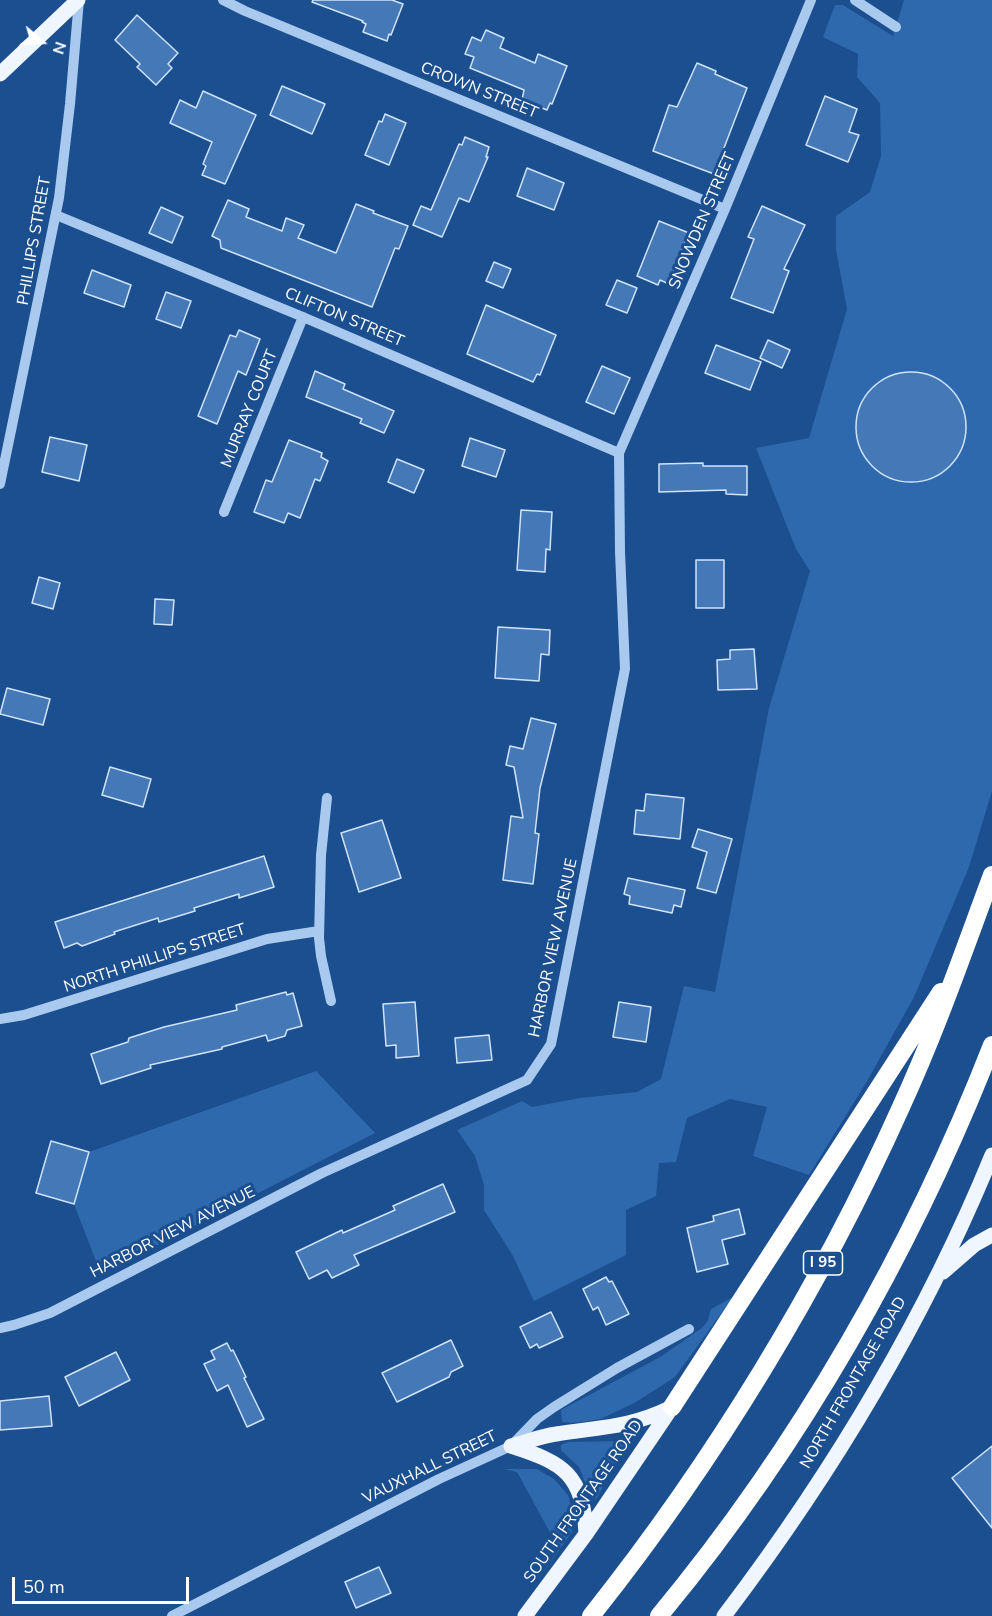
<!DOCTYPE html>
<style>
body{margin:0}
#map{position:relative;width:992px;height:1616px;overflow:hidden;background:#1b4f8f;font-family:"Nunito Sans",sans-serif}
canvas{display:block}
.north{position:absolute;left:12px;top:12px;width:60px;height:60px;-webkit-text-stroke:4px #1b4f8f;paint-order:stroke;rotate:109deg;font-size:16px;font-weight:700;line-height:24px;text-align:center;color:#fff}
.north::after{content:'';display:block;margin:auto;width:21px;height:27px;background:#fff;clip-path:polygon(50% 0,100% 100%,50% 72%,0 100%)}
.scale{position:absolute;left:12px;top:1577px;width:177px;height:27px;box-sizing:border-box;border:3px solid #fff;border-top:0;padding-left:8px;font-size:18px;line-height:21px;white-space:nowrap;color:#fff;-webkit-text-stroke:4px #1b4f8f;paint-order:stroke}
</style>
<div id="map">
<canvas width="992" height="1616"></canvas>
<div class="north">N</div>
<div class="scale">50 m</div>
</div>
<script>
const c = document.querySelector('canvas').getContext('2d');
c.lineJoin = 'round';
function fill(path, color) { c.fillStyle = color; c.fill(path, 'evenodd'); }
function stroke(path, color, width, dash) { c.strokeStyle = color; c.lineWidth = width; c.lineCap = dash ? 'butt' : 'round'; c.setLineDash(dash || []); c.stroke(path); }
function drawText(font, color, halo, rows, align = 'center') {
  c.font = font + ' "Nunito Sans",sans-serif'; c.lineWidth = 6; c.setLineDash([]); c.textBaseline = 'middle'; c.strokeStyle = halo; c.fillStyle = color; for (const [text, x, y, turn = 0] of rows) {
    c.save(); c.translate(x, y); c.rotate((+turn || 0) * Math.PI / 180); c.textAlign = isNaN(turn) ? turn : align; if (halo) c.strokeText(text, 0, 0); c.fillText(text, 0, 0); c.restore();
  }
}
fill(new Path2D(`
 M904,0H992V791L969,867L914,997L866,1083L809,1175L753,1156L767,1107L730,1099L687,1118L676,1162L659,1163L656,1196L626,1210V1255L534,1301L513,1256L484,1210V1185L475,1156L457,1130L522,1101L532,1107L580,1098L637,1092L661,1079L684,986L715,992L769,708L810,571L796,549L756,448L809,438L847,309L836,250V216L870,192L881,156L880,103L857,77L858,54L823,37L835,5H843L893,36Z
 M316,1071L375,1133L101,1274L74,1204L89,1152Z
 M733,1297L675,1377L636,1402L601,1419L573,1423L562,1422L561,1410L662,1356L703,1327L708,1320L711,1309Z
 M623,1441L625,1446L597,1498L592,1500L579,1467L561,1450V1445L568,1442Z
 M504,1469H537L554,1479L568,1495L573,1514L572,1532L524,1599L559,1549L517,1472Z`), '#2e69ad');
const building = new Path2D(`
 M313,0H392L403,4L391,35L389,34L387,41L363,32L366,24L362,22L363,21L312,2Z
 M137,15L178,53L168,64L172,68L156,85L137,67L140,64L115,40Z
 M486,30L504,38L500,48L535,63L538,54L567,66L552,104L550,103L547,110L522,100L524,90L470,68L474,57L465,54L472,37L481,41Z
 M697,63L716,71L715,74L747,88L714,174L653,151L669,105L677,107Z
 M282,86L325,104L312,134L270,115Z
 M203,91L256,115L225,184L202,175L206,166L203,164L212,142L170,123L180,100L196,108Z
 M825,96L857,109L849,132L859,135L848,162L806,145Z
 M385,114L406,123L389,165L365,155L379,121L382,122Z
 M465,137L489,147L486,157H488L469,202L459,198L442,237L413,225L421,206L431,210L459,144L462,145Z
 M527,168L564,183L554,210L517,196Z
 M228,200L249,209L246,217L282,231L286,218L304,225L298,238L336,253L356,204L374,211L373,213L408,226L399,249L395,248L372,307L221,248L220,240L212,236Z
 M762,206L805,225L784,269L789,271L773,313L731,298L754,239L748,237Z
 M161,207L183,217L172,243L149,233Z
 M659,221L689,233L669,284L660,280L658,285L637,276Z
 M494,262L511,269L503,288L486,281Z
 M92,270L131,285L124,307L84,293Z
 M617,280L637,288L627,313L606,305Z
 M166,292L191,301L181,328L156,319Z
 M486,305L556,335L540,375L537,374L533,382L467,354Z
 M239,330L260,339L246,375L238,371L217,424L198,416L230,335L236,337Z
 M768,340L790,350L782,368L760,358Z
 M716,345L761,362L750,390L705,373Z
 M602,366L630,378L614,414L586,402Z
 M315,371L345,384L343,389L394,411L384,433L360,423L362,419L306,397Z
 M856 427a55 55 0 1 1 110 0a55 55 0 1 1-110 0Z
 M50,437L87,445L79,481L42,472Z
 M470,438L505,450L496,477L462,466Z
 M289,440L322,453L321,457L328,461L320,481L315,479L300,518L288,513L284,523L254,512L266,480L272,482Z
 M397,459L424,470L414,493L388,482Z
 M703,463V466H747V495L726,494V490L659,492V464Z
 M521,510L552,512L550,550L546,549L545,572L517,570Z
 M696,560H724V608H696Z
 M39,577L60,583L53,609L32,603Z
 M155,599L174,600L172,625L154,624Z
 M498,627L550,630L549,655L541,654L539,681L495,678Z
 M754,649L757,689L718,690L717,660L730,659V650Z
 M7,688L50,699L43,725L0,714Z
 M531,718L556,724L540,788L535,833L539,834L533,884L503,880L511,816L523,818L514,767L506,765L510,746L523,749Z
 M110,767L151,779L143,807L102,795Z
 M646,794L684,798L680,839L634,834L636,810L644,811Z
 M382,820L401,878L359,892L341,833Z
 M698,829L732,839L716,893L697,888L707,852L692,847Z
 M264,856L274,887L239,898V894L194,908L195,911L159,922L158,918L114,932L115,934L82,946L77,943L64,948L55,922Z
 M628,878L685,890L681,907L674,905L672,913L629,904L630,896L624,894Z
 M286,992L287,995L293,993L302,1026L287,1030L285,1036L268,1041L266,1035L222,1047V1049L150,1065L151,1068L101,1084L91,1054L128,1042L129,1038L164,1027L237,1010L236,1005Z
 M415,1002L419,1056L396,1058V1045L386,1046L383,1004Z
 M619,1002L651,1007L646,1042L613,1037Z
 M489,1035L492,1060L457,1063L455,1038Z
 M51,1141L89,1152L74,1204L36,1193Z
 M443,1184L455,1212L354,1255L359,1265L332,1278L327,1270L309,1279L296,1252L342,1230L343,1233L395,1210L393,1206Z
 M739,1209L745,1234L722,1240L728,1264L697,1272L687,1228L714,1221L713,1216Z
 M606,1277L609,1282L612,1281L629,1314L606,1325L598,1307L593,1310L583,1289Z
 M551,1312L563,1337L539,1348L537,1344L530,1348L520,1327Z
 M451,1340L463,1366L451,1372L449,1377L397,1402L382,1373Z
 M227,1343L231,1351L233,1350L246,1377L244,1378L264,1419L247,1427L228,1385L217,1391L204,1364L215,1359L211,1351Z
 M116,1352L130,1380L79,1406L65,1377Z
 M49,1396L52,1426L0,1430V1401Z
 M992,1446V1528L952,1478Z
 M379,1567L391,1593L356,1608L345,1582Z`);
fill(building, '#4478b7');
stroke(building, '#cfe3fa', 1.5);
stroke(new Path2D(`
 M223,0L245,11L725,209
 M855,0L896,27
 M56,215L303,317L619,453
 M0,484L59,198L70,104L79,0
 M224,512L303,317
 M327,798L321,855L319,938L321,956L331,1001
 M0,1019L24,1015L267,939L319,931
 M0,1328L14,1325L50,1313L322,1173L527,1080L551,1044L625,669L620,552L619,453L725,209L811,0
 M172,1616L439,1479L511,1446L537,1419L554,1407L617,1368L689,1329`), '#a9c9ee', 10);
stroke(new Path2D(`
 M0,74L78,0
 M943,1272L974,1245L992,1235
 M511,1446C526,1442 541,1436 556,1434C599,1427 629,1428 670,1408
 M511,1446C564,1463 583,1474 586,1534
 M525,1616L586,1534L672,1407
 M724,1616C831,1475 925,1319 992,1155`), '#f0f6ff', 15);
stroke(new Path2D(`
 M672,1407L941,992
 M591,1616C713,1463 821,1286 901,1107C936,1031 963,953 992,875
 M659,1616C800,1446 912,1250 992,1045`), '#fff', 18);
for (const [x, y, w] of [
 [823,1263,39]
]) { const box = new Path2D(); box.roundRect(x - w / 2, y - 12, w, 24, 4.5); c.fillStyle = '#1b4f8f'; c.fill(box); stroke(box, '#fff', 1.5); }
drawText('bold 15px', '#fff', null, [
 ["I 95",823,1263]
]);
drawText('16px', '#fff', '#1b4f8f', [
 ["CROWN STREET",479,91,22],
 ["SNOWDEN STREET",703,221,-67],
 ["PHILLIPS STREET",35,241,-80],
 ["CLIFTON STREET",344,318,23],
 ["MURRAY COURT",250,409,-68],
 ["HARBOR VIEW AVENUE",554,948,-78],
 ["NORTH PHILLIPS STREET",155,959,-18],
 ["HARBOR VIEW AVENUE",173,1233,-27],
 ["NORTH FRONTAGE ROAD",854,1383,-60],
 ["VAUXHALL STREET",430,1468,-26],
 ["SOUTH FRONTAGE ROAD",584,1502,-55]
]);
</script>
